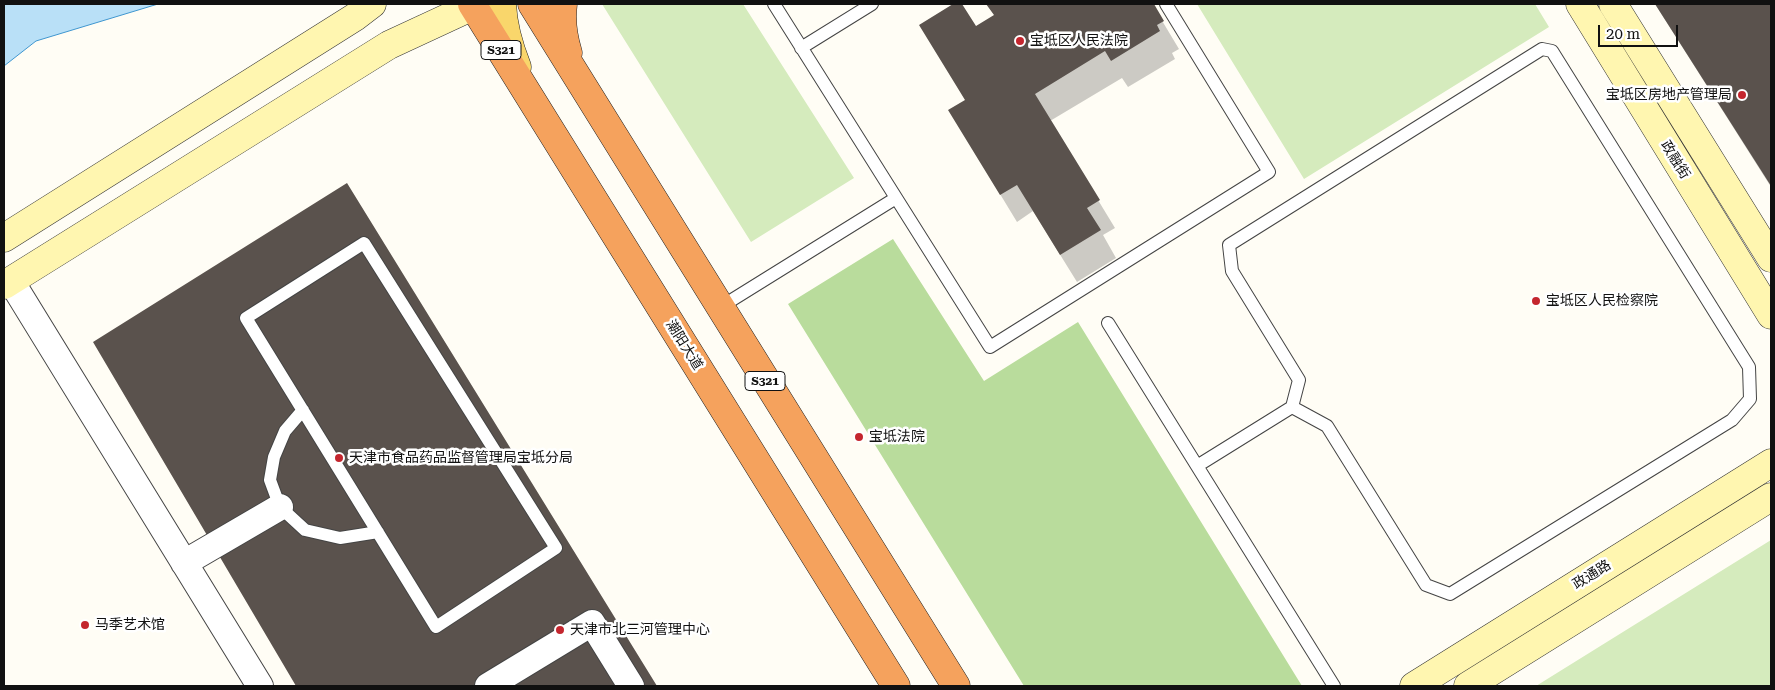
<!DOCTYPE html>
<meta charset="utf-8">
<style>
body{margin:0}
#map{position:relative;width:1775px;height:690px;overflow:hidden;background:#fffdf5;font-family:"Roboto Serif",serif}
canvas{display:block}
.frame{position:absolute;inset:0;border:5px solid #111;pointer-events:none}
.scale{position:absolute;left:1598px;top:25px;width:80px;height:22px;box-sizing:border-box;border:2px solid #111;border-top:0;padding-left:6px;font-size:15px;line-height:18px;white-space:nowrap;color:#111;-webkit-text-stroke:4px #fff;paint-order:stroke}
</style>
<div id="map">
<canvas width="1775" height="690"></canvas>
<div class="frame"></div>
<div class="scale">20 m</div>
</div>
<script>
const c = document.querySelector('canvas').getContext('2d');
c.lineJoin = 'round';
function fill(path, color) { c.fillStyle = color; c.fill(path, 'evenodd'); }
function stroke(path, color, width, dash) { c.strokeStyle = color; c.lineWidth = width; c.lineCap = dash ? 'butt' : 'round'; c.setLineDash(dash || []); c.stroke(path); }
function drawText(font, color, halo, rows, align = 'center') {
  c.font = font + ' "Roboto Serif","Noto Sans SC",serif'; c.lineWidth = 5; c.setLineDash([]); c.textBaseline = 'middle'; c.strokeStyle = halo; c.fillStyle = color; for (const [text, x, y, turn = 0] of rows) {
    c.save(); c.translate(x, y); c.rotate((+turn || 0) * Math.PI / 180); c.textAlign = isNaN(turn) ? turn : align; if (halo) c.strokeText(text, 0, 0); c.fillText(text, 0, 0); c.restore();
  }
}
fill(new Path2D(`
 M602,4H743L854,178L751,242Z
 M1197,4H1535L1549,27L1304,179Z
 M1771,540V686H1536Z`), '#d5ebbd');
fill(new Path2D(`
 M893,239L984,381L1078,322L1302,686H1024L788,304Z`), '#b9dc9c');
const water = new Path2D(`
 M4,4H158L36,41L4,66Z`);
fill(water, '#b9e0f7');
stroke(water, '#3f96cf', 1);
fill(new Path2D(`
 M956,4H961L976,28L995,16L987,4H1152L1179,49L1172,53L1175,59L1128,87L1122,78L1050,121L1115,228L1103,235L1116,258L1077,282L1033,211L1017,222L966,138V101L921,25Z
 M1655,4H1771V187Z
 M347,185L655,686H297L110,370Z`), '#0003');
fill(new Path2D(`
 M953,4H962L976,26L994,15L986,4H1154L1164,21L1157,25L1160,31L1111,61L1105,51L1035,94L1100,200L1087,208L1101,230L1060,255L1017,185L1000,195L948,110L965,100L919,25Z
 M1655,4H1771V186Z
 M347,183L657,686H296L93,342Z`), '#5a524d');
const lane = new Path2D(`
 M774,4L990,347L1269,172L1166,4
 M801,48L872,4
 M364,243L556,548L436,627L246,318Z
 M719,308L896,198
 M1108,323L1334,686
 M303,410L285,431L274,457L270,480L280,507L305,530L340,538L378,532
 M1197,466L1292,407L1327,426L1426,585L1450,594L1732,420L1750,399L1749,367L1552,51L1542,49L1229,245L1232,271L1299,380L1292,407`);
const street = new Path2D(`
 M11,281L260,686
 M184,563L280,507
 M488,686L592,623L631,686`);
const secondary = new Path2D(`
 M1580,4L1771,315
 M1613,4L1771,258
 M4,238L355,17L372,4
 M4,285L389,45L473,6
 M1414,686L1771,463
 M1468,686L1771,497`);
const primary = new Path2D(`
 M502,4C503,26 509,47 517,67`);
const highway = new Path2D(`
 M472,4L896,686
 M532,4L956,686
 M563,4C561,20 563,37 568,53`);
stroke(lane, '#444', 14);
stroke(street, '#444', 28);
stroke(secondary, '#333', 29);
stroke(primary, '#222', 29);
stroke(highway, '#222', 29);
stroke(lane, '#fff', 12);
stroke(street, '#fff', 26);
stroke(secondary, '#fff6b0', 28);
stroke(primary, '#f9d66b', 28);
stroke(highway, '#f5a25d', 28);
for (const [x, y, r, color] of [
 [1020,41,5,"#c4262e"],
 [1742,95,5,"#c4262e"],
 [1536,301,5,"#c4262e"],
 [859,437,5,"#c4262e"],
 [339,458,5,"#c4262e"],
 [85,625,5,"#c4262e"],
 [560,630,5,"#c4262e"]
]) { const dot = new Path2D(); dot.arc(x, y, r, 0, 2 * Math.PI); c.fillStyle = color; c.fill(dot); stroke(dot, '#fff', 2); }
for (const [x, y, w] of [
 [501,50,40],
 [765,381,40]
]) { const box = new Path2D(); box.roundRect(x - w / 2, y - 9.5, w, 19, 4); c.fillStyle = '#fff'; c.fill(box); stroke(box, '#111', 1); }
drawText('bold 12px', '#111', null, [
 ["S321",501,50],
 ["S321",765,381]
]);
drawText('14px', '#111', '#fff', [
 ["宝坻区人民法院",1030,41],
 ["宝坻区房地产管理局",1732,95,"right"],
 ["宝坻区人民检察院",1546,301],
 ["宝坻法院",869,437],
 ["天津市食品药品监督管理局宝坻分局",349,458],
 ["马季艺术馆",95,625],
 ["天津市北三河管理中心",570,630]
], 'left');
drawText('14px', '#111', '#fff', [
 ["政融街",1675,160,58],
 ["潮阳大道",684,345,58],
 ["政通路",1592,575,-32]
]);
</script>
